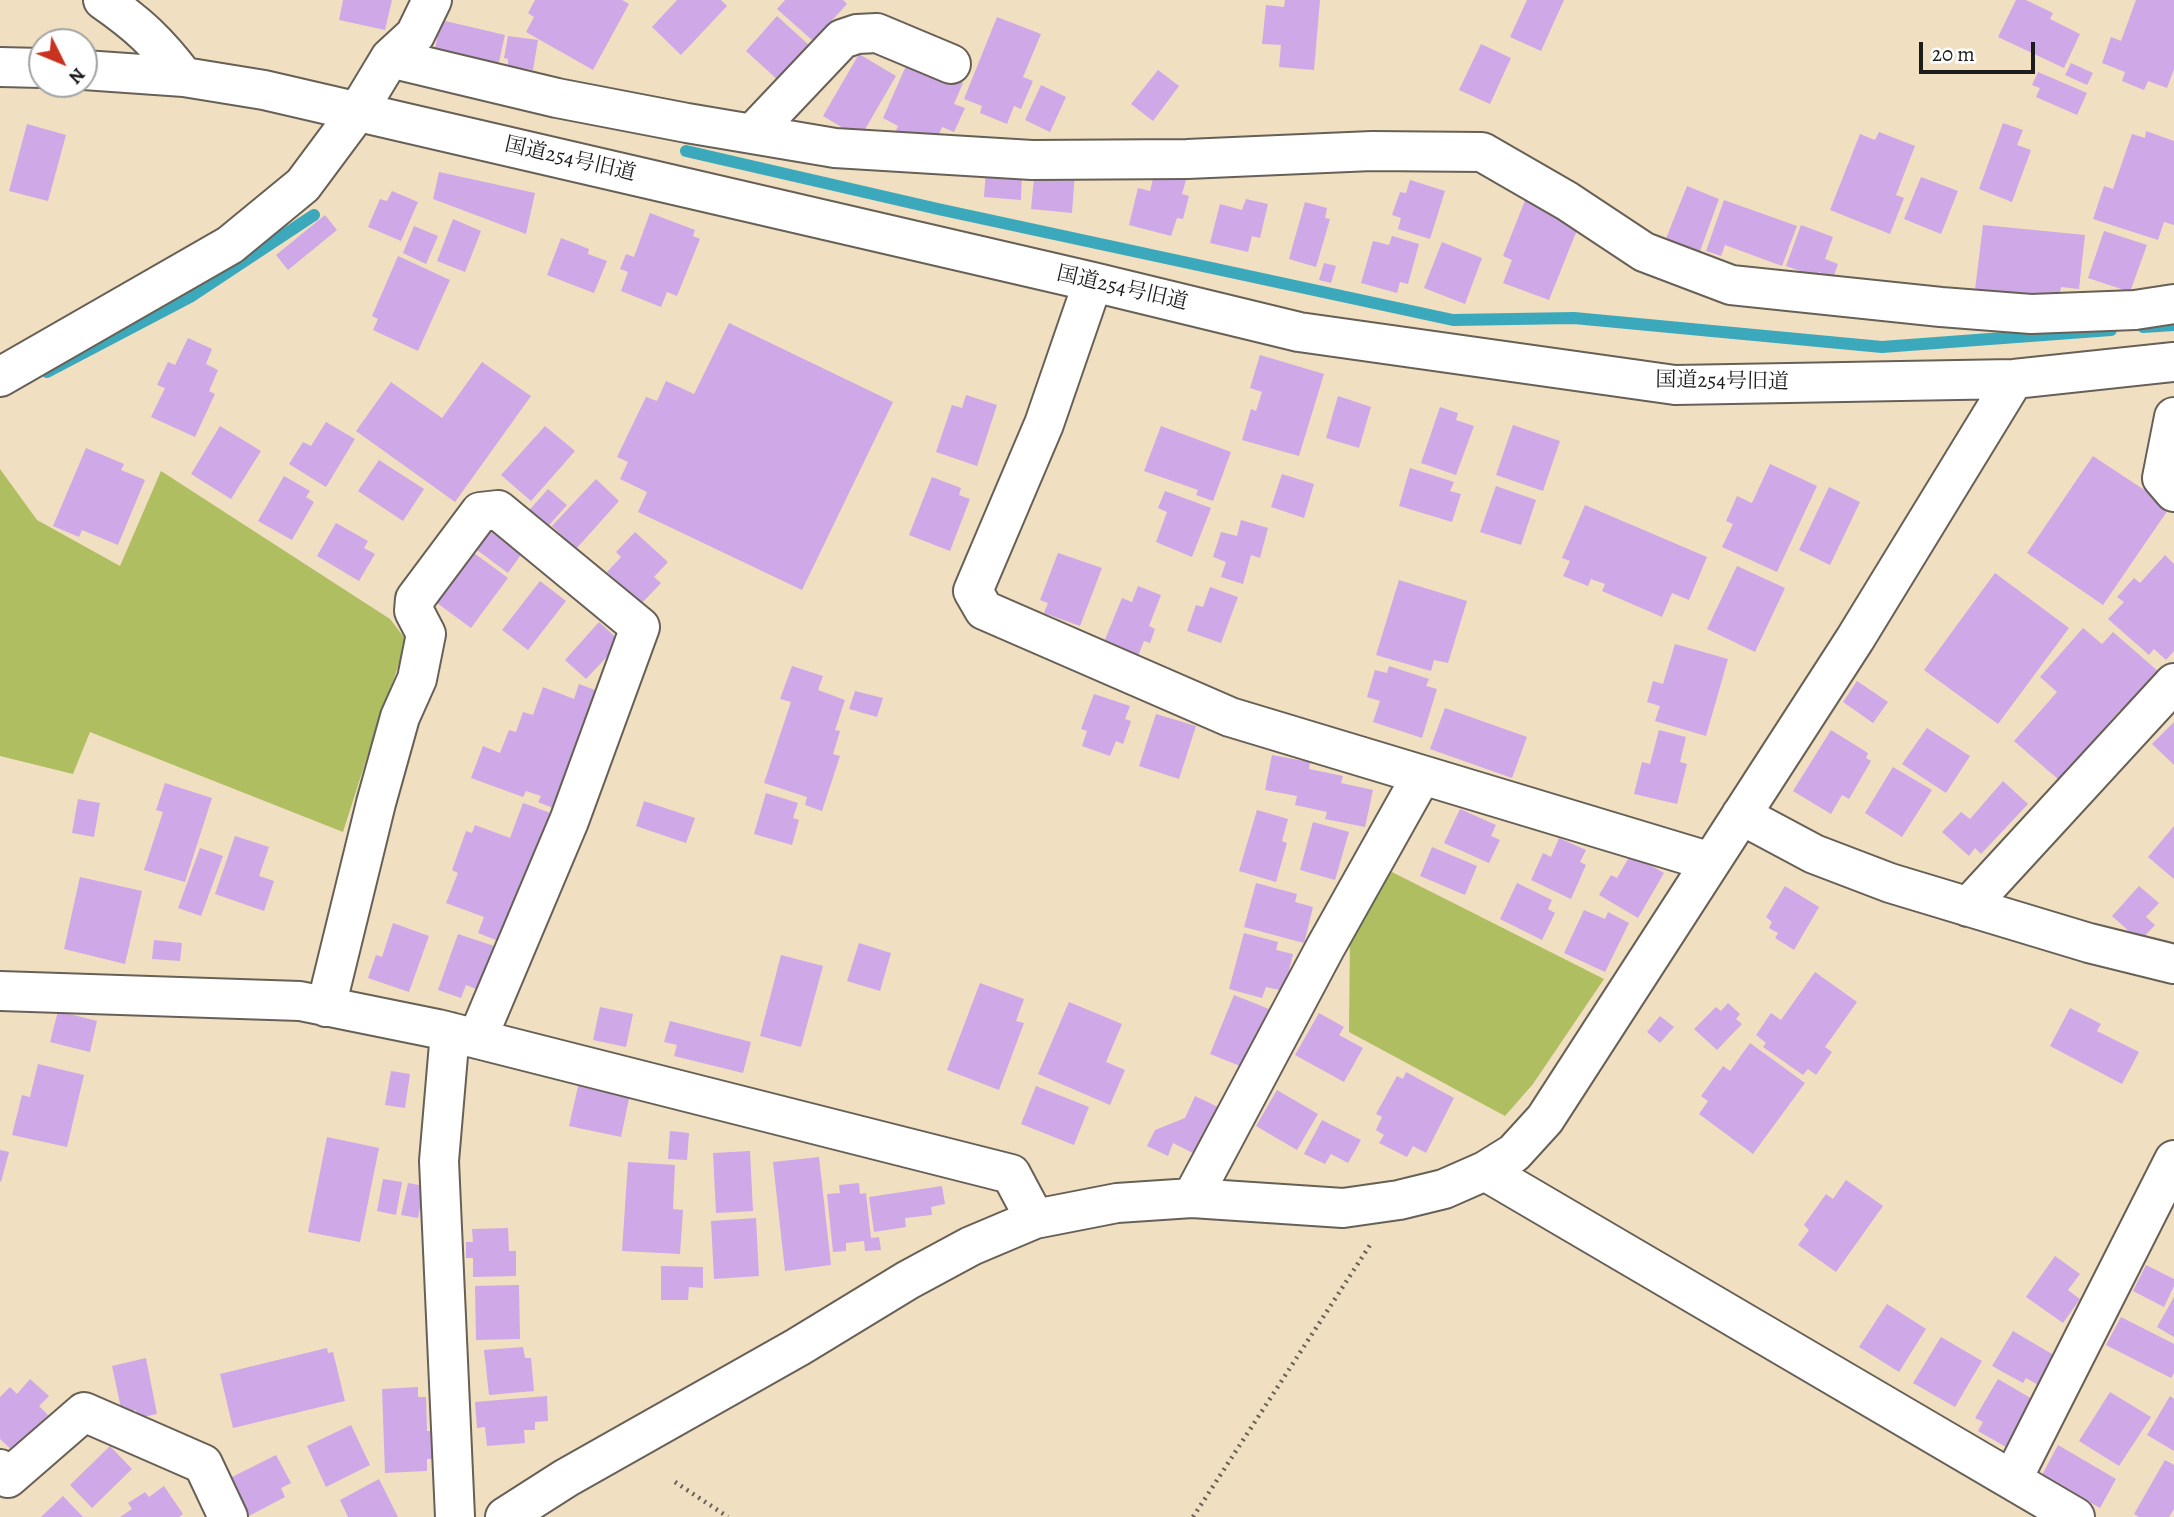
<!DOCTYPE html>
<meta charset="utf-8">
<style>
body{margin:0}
#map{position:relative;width:2174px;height:1517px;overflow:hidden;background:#f1dfc1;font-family:Alegreya,serif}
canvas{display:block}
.north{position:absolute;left:28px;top:28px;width:70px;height:70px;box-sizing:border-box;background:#fff;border:2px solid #a4a4a4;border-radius:50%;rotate:133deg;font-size:19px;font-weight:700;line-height:28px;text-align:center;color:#1c1c1c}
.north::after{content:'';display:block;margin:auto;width:24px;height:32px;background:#c8321e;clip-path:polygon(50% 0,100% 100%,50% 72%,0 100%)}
.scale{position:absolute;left:1919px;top:42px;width:116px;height:32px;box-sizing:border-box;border:4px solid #1c1c1c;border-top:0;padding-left:9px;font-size:21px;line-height:24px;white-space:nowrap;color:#1c1c1c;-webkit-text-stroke:5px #fff;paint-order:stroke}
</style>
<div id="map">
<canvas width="2174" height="1517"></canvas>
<div class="north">N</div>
<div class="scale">20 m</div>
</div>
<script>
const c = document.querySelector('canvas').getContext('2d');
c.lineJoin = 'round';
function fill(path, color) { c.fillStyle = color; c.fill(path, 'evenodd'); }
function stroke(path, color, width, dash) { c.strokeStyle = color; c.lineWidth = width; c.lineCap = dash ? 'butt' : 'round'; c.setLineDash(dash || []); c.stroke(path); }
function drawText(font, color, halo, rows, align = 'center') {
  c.font = font + ' Alegreya,"Noto Serif JP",serif'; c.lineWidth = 6; c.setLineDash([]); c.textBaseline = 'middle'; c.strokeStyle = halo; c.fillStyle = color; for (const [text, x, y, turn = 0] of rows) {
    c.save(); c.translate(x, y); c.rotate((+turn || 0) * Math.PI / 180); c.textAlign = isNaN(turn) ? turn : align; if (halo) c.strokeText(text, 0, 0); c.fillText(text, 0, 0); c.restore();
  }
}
fill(new Path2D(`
 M0,469L37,520L120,566L161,471L390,619L407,641L374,735L343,832L90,732L73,774L0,756Z
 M1388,870L1604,979L1533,1084L1505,1116L1349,1032L1350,936Z`), '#afbe60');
stroke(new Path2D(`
 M686,151L938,209L1453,320L1574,318L1882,347L2111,330
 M2143,327L2174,325
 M47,372L190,297L314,215`), '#3ba9bb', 12);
fill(new Path2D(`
 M343,0H392L385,30L339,20Z
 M535,0H622L629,4L593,70L526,32L534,17L528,13Z
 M677,0H721L727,6L681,55L652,27Z
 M785,0H843L847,4L813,41L777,9Z
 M1285,0H1320L1314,70L1279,67L1281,45L1262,44L1266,5L1284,7Z
 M1527,0H1564L1541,51L1510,37Z
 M2016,0H2026L2053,13L2050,19L2080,34L2064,68L1998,37Z
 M2136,0H2174V69L2167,88L2148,81L2144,90L2122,81L2125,72L2102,63L2111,37L2121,41Z
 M777,16L810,46L779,81L746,51Z
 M997,17L1041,34L1023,77L1033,81L1021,109L1014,106L1007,124L980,113L982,106L964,99Z
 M441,20L505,35L498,66L434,53Z
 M508,36L538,40L533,70L508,66V59L504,58Z
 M1481,44L1511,58L1490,104L1459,90Z
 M859,54L896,76L860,138L823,116Z
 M909,59L963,83L954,104L965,108L954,132L942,127L936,141L894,135L898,126L883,118Z
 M2071,63L2093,73L2087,85L2065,75Z
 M1158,70L1179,86L1153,121L1131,104Z
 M2038,72L2087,93L2077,115L2036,97L2040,88L2032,85Z
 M1041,85L1066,97L1050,132L1025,120Z
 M2003,123L2023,130L2017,145L2031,150L2012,202L1979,189Z
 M27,124L66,135L48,201L9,191Z
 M2146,131L2174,141V225L2164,222L2158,240L2093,219L2104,186L2113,189L2132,134L2145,138Z
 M1879,132L1915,146L1896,195L1904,198L1890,234L1830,210L1860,134L1875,140Z
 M1035,169L1075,172L1072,213L1031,209Z
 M986,170L1022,173L1021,200L984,197Z
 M1155,171L1186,180L1182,194L1189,196L1183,219L1177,218L1171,236L1129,225L1138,188L1150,191Z
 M439,172L535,193L526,234L433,199Z
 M1921,177L1958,191L1941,234L1904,219Z
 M1410,180L1445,191L1430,239L1398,229L1401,218L1392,215L1400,192L1406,193Z
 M1687,186L1719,199L1699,254L1665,241Z
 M392,191L418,202L401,241L368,227L380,199L387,201Z
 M1526,198L1579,225L1549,300L1503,283L1512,260L1503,256Z
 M1246,199L1268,204L1260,238L1252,236L1248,252L1210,243L1220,204L1242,210Z
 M1724,200L1797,226L1782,266L1725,245L1721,256L1706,251Z
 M1305,202L1327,208L1325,218L1330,219L1316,267L1289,259Z
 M650,213L695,230L693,236L700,239L677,296L667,292L661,307L621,291L628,272L620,269L626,254L634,257Z
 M325,215L337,230L288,270L276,255Z
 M453,219L481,231L465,272L437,261Z
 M1801,225L1833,237L1825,259L1838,264L1833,278L1819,272L1817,277L1786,266Z
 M1983,225L2085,235L2079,289L2061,287L2059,298L1975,290Z
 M414,226L438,236L426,264L403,253Z
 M2104,231L2147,245L2130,292L2088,278Z
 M1392,236L1419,244L1408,284L1400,282L1397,293L1361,283L1373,241L1389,245Z
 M561,238L589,249L588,254L607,261L594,293L547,275Z
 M1442,242L1482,258L1465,304L1424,288Z
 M398,256L450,280L418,351L373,330L378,319L372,316Z
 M1324,263L1336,266L1331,283L1319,280Z
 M729,323L893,402L802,590L638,512L647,492L620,479L628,462L617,457L646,397L657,401L666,381L694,394Z
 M188,338L212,349L206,364L218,370L209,391L215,394L195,437L151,417L165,388L157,385L168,362L175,365Z
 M1260,355L1324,374L1299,456L1242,440L1251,409L1256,411L1262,392L1250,388Z
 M482,362L531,396L455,502L356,431L391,382L442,418Z
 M966,395L997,405L977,466L936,452L952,405L962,408Z
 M1338,396L1371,407L1359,448L1326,438Z
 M1440,407L1458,413L1456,420L1474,426L1456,475L1421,463Z
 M326,422L355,439L326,487L289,464L303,442L311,446Z
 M1513,425L1560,441L1543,491L1496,475Z
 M220,426L261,451L231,499L191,474Z
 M545,426L575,451L531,501L501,475Z
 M1161,426L1231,452L1213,501L1196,495L1198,490L1144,471Z
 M86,448L124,464L121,470L145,480L118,545L82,530L79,537L53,526Z
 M2093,456L2170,507L2103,605L2027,553Z
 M379,460L424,489L403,521L358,491Z
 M1770,464L1817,486L1777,572L1722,547L1733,524L1726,521L1737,496L1752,503Z
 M1410,468L1454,482L1450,491L1461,494L1452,522L1399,506Z
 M1282,474L1314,484L1304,518L1271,507Z
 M284,476L310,491L306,497L314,502L292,540L258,521Z
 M932,477L961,488L959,495L970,499L950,551L909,535Z
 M596,479L619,501L576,549L552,526Z
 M1496,486L1536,500L1521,545L1480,532Z
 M1829,487L1860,502L1830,565L1799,550Z
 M548,489L567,505L543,532L525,515Z
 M1165,491L1211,508L1192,557L1156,542L1167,512L1158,508Z
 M1585,505L1707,557L1689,600L1672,593L1662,617L1602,591L1605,584L1591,579L1588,586L1563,576L1570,561L1562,558Z
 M1241,520L1268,528L1260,558L1251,555L1243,584L1221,577L1226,562L1213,557L1221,532L1237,536Z
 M336,523L368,541L364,548L375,554L359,581L317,556Z
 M494,527L525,549L508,573L477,550Z
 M635,532L668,562L654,577L661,583L642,603L607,572L621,557L616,552Z
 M474,553L508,578L471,628L437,603Z
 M1058,553L1102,568L1080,626L1044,613L1048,603L1040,600Z
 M2165,555L2174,564V651L2166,660L2154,649L2149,655L2108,619L2124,602L2117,597L2134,578L2140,583Z
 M1737,566L1785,588L1755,652L1707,629Z
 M1995,573L2069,628L1998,724L1924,670Z
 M1399,580L1467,601L1448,663L1434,660L1431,671L1376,655Z
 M540,581L566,601L528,650L502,630Z
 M1138,586L1161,595L1149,626L1155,629L1150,643L1144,641L1138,656L1104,642L1122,598L1132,602Z
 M1210,587L1238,597L1221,643L1187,631L1196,605L1203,607Z
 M599,622L621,642L586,679L565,660Z
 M2083,628L2102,644L2113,632L2159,672L2123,713L2120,710L2059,780L2014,741L2057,692L2040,677Z
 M1675,644L1728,659L1706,736L1655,721L1660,706L1647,702L1653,681L1663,684Z
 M792,666L823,676L818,690L845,700L835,730L840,731L833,754L840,756L822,811L805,805L807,797L764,783L791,702L780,699Z
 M1389,666L1429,679L1426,686L1437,689L1422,738L1373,722L1380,701L1367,697L1375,670L1387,673Z
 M1857,681L1888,702L1873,723L1843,702Z
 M579,684L603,693L558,810L538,802L541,796L526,791L523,797L471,778L483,746L500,753L509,730L516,732L523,712L533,715L543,687L574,699Z
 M855,691L883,698L877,717L849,709Z
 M1094,694L1130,706L1125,719L1131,721L1123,744L1116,741L1110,756L1082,746L1087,731L1081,729Z
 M1445,708L1527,737L1512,778L1430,749Z
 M1156,714L1196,726L1179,779L1139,766Z
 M2174,722V765L2152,744Z
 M1927,728L1970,756L1946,793L1902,764Z
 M1659,730L1686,737L1680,762L1687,764L1677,804L1634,794L1642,762L1650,764Z
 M1831,730L1868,753L1866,758L1871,761L1849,799L1842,795L1831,814L1793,791Z
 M1272,755L1310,762L1309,769L1343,776L1341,783L1373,790L1365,827L1325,819L1327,812L1295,805L1297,796L1265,790Z
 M1893,767L1932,790L1902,837L1865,813Z
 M2003,781L2028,804L1981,854L1975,848L1969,856L1942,832L1961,812L1970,819Z
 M165,783L212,798L185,882L144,870L163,812L156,810Z
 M766,793L798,803L793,818L799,820L792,845L754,834Z
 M78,799L100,803L94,837L72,833Z
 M644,801L695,818L686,843L636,826Z
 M523,803L559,816L506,944L478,933L484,917L446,903L458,873L452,870L466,831L472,833L475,825L510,838Z
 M1460,809L1496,825L1491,836L1500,840L1489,863L1444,843Z
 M1257,810L1288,819L1282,841L1287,843L1276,882L1239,871Z
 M1313,822L1349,832L1335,880L1300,870Z
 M2174,826V879L2148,857Z
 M235,836L269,847L259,876L274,881L264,911L215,894Z
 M1559,838L1586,850L1580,862L1586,865L1571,899L1531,880L1543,853L1551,857Z
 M1432,847L1477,866L1465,895L1420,876Z
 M200,848L223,856L201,916L178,908Z
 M1631,854L1664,873L1638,918L1599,895L1611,875L1617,878Z
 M80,877L142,891L125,964L64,949Z
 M1256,883L1297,894L1295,902L1313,907L1304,943L1244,927Z
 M1517,883L1552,900L1548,909L1555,913L1542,940L1500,919Z
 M1785,886L1819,907L1794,950L1775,938L1778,933L1769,928L1772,922L1766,917Z
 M2139,886L2159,903L2146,917L2155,925L2140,941L2112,916Z
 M1584,910L1605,919L1608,912L1629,923L1605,972L1564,953Z
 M393,923L429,936L409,992L368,978L376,955L382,957Z
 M1244,933L1278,942L1276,950L1293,954L1284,991L1266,987L1262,998L1229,989Z
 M458,934L497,947L481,991L466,985L461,998L438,990Z
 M154,940L182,943L180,961L152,959Z
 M859,943L891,953L880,991L847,981Z
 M781,955L823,966L801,1047L760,1036Z
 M1815,972L1857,1002L1825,1047L1832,1052L1816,1075L1808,1069L1803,1075L1763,1047L1766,1043L1756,1035L1771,1013L1781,1020Z
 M980,983L1024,999L1016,1021L1024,1023L999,1090L947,1070Z
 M1234,995L1269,1009L1245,1068L1210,1054Z
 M1069,1002L1122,1024L1106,1062L1125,1070L1110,1105L1038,1074Z
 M1728,1003L1740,1014L1736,1019L1742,1024L1717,1050L1694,1029L1716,1007L1721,1011Z
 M600,1007L633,1014L626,1047L593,1040Z
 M2070,1008L2101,1024L2097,1031L2139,1052L2122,1084L2050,1046Z
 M58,1011L97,1021L90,1052L50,1042Z
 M1319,1013L1344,1027L1339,1035L1363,1048L1344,1082L1295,1055Z
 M1660,1016L1674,1027L1660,1043L1647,1032Z
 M670,1021L751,1042L743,1073L674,1056L677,1045L664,1042Z
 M1750,1043L1805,1083L1753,1154L1699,1114L1708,1101L1701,1096L1723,1066L1730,1071Z
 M38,1064L84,1075L67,1147L12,1135L22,1095L30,1097Z
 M391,1071L410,1074L405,1108L385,1105Z
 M1406,1072L1454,1098L1426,1153L1413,1146L1407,1157L1379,1143L1384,1135L1376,1130L1382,1117L1376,1114L1397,1076L1403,1079Z
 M579,1082L630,1094L621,1137L569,1126Z
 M1036,1086L1089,1107L1074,1145L1021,1124Z
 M1277,1090L1318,1114L1297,1150L1256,1126Z
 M1195,1096L1220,1108L1197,1155L1173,1143L1168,1156L1147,1146L1155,1130L1185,1118Z
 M1322,1120L1361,1140L1348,1163L1331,1154L1325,1164L1304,1154Z
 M670,1131L689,1133L687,1160L668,1159Z
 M327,1137L379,1148L360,1242L308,1232Z
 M0,1150L9,1152L1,1182L0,1181Z
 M750,1151L753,1211L716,1213L713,1153Z
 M819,1157L831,1265L785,1271L773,1162Z
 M628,1162L675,1165L673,1209L683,1210L680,1254L622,1251Z
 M383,1179L402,1182L396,1215L377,1211Z
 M1846,1180L1883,1206L1836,1272L1798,1245L1809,1230L1804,1225L1826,1194L1833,1199Z
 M408,1183L424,1186L418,1218L401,1215Z
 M859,1183L860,1194L866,1193L871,1238L879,1237L881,1250L865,1251L864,1241L846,1243V1251L833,1252L827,1194L840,1193L839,1185Z
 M942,1186L945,1204L931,1207L932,1215L905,1218L906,1227L874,1232L869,1197Z
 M756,1218L759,1276L714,1279L711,1221Z
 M508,1228L509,1251H516V1276L473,1277V1258H466V1242H473L472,1229Z
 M2055,1256L2080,1274L2068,1290L2080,1299L2063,1323L2026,1297Z
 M2146,1265L2174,1279V1286L2164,1307L2133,1291Z
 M661,1266L703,1267V1288L689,1287L688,1300H661Z
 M519,1285L520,1339L476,1340L475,1286Z
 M2174,1297V1337L2157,1327Z
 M1887,1304L1926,1329L1899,1372L1859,1347Z
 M2121,1317L2174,1344V1373L2171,1378L2106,1345Z
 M2013,1331L2057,1357L2040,1386L2026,1378L2023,1383L1992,1366Z
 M1941,1337L1982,1361L1955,1407L1913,1383Z
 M523,1347L525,1358H531L534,1391L489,1395L484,1350Z
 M327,1348L328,1353L333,1352L345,1401L233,1428L220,1374Z
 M146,1358L157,1414L138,1418L136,1410L122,1413L112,1366Z
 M30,1379L49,1396L39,1406L48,1415L14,1452L0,1439V1397L10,1387L17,1394Z
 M1998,1379L2034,1400L2006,1447L1978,1431L1983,1422L1975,1418Z
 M418,1387V1397H426L427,1431H433L434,1459H427V1471L385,1473L382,1389Z
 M2110,1392L2151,1417L2119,1466L2079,1441Z
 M547,1396L548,1421L535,1422V1430H524L525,1443L487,1446L485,1427L477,1428L475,1402Z
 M2170,1396L2174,1399V1451L2147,1435Z
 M351,1425L370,1465L326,1487L307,1446Z
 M2058,1445L2116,1479L2100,1508L2042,1475Z
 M110,1446L132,1469L92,1508L70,1485Z
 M276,1455L291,1483L281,1488L285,1497L247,1517L228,1479Z
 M2165,1460L2174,1465V1509L2169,1517H2139L2134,1514Z
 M379,1479L398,1517H348L340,1500Z
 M164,1486L183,1514L179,1517H120L132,1509L128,1503L145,1492L149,1497Z
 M63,1496L83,1517H41Z`), '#cfa8e7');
const minor = new Path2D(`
 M103,0C139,25 157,42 184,77
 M390,58L557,98L687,123L835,148L1032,160L1187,159L1372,151L1482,152L1567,201L1644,252L1731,285L1941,307L2031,314L2135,310L2174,304
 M0,67L42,68
 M84,70L184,77L264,90L1093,282L1299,332L1675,385L2014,379L2174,362
 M753,133L842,39L857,34L877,33L951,64
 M1093,282L1044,424L973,591L984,610L1230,717L1711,862
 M0,377L230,245L303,185L358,111L390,58L415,35L432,0
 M2174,417L2162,478L2174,492
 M1741,815L1814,854L1890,883L2089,943L2174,964
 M1968,907L2174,683
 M0,991L300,1001L438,1029L1011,1174L1035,1219
 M326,1007L376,803L400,717L417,679L426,634L414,611L415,599L480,512L498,510L640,627L569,821L477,1039
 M450,1032L439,1161L455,1517
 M1485,1171L2075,1517
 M1192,1198L1325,948L1422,775
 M0,1469L8,1478L84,1412L203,1464L228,1517
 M2012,1480L2174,1160
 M505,1517L566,1478L798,1347L908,1280L971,1246L1035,1219L1117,1203L1192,1198L1343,1208L1399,1200L1444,1189L1485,1171L1514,1153L1545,1119L1855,639L2014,379`);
stroke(minor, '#676056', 42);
stroke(new Path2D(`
 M675,1482L728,1517
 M1193,1517L1372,1242`), '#676056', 4.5, [2, 5]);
stroke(minor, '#fff', 38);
drawText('21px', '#1c1c1c', '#fff', [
 ["国道254号旧道",570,160,13],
 ["国道254号旧道",1122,289,13],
 ["国道254号旧道",1722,382,1]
]);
</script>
